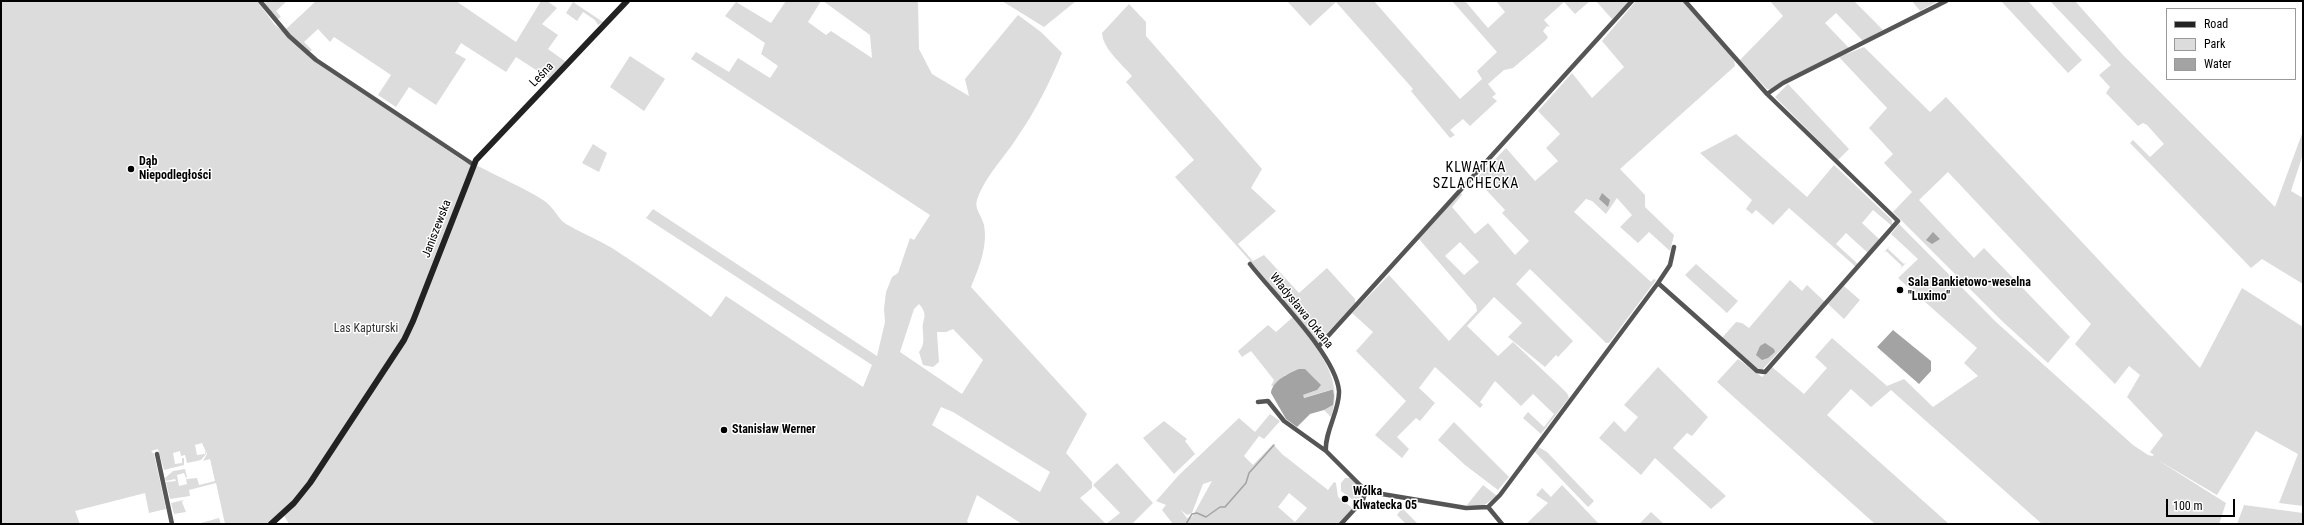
<!DOCTYPE html>
<meta charset="utf-8">
<style>
body{margin:0}
#map{position:relative;width:2304px;height:525px;overflow:hidden;background:#fff;font-family:"Roboto Condensed",sans-serif}
canvas{display:block}
.frame{position:absolute;inset:0;border:2px solid #000;pointer-events:none}
.legend{position:absolute;left:2166px;top:8px;width:130px;height:72px;box-sizing:border-box;background:#fff;border:1px solid #999;margin:0;padding:5px 7px;list-style:none;font-size:12px;color:#000}
.legend li{display:flex;align-items:center;gap:8px;height:20px}
.legend b{width:20px;border:1px solid #999}
.scale{position:absolute;left:2166px;top:499px;width:69px;height:18px;box-sizing:border-box;border:2px solid #000;border-top:0;padding-left:5px;font-size:12px;line-height:14px;white-space:nowrap;color:#000;-webkit-text-stroke:3px #fff;paint-order:stroke}
</style>
<div id="map">
<canvas width="2304" height="525"></canvas>
<div class="frame"></div>
<ul class="legend">
<li><b style="height:5px;background:#222"></b>Road</li>
<li><b style="height:11px;background:#dcdcdc"></b>Park</li>
<li><b style="height:11px;background:#a3a3a3"></b>Water</li>
</ul>
<div class="scale">100 m</div>
</div>
<script>
const c = document.querySelector('canvas').getContext('2d');
c.lineJoin = 'round';
function fill(path, color) { c.fillStyle = color; c.fill(path, 'evenodd'); }
function stroke(path, color, width, dash) { c.strokeStyle = color; c.lineWidth = width; c.lineCap = dash ? 'butt' : 'round'; c.setLineDash(dash || []); c.stroke(path); }
function drawText(font, color, halo, rows, align = 'center') {
  c.font = font + ' "Roboto Condensed",sans-serif'; c.lineWidth = 3; c.setLineDash([]); c.textBaseline = 'middle'; c.strokeStyle = halo; c.fillStyle = color; for (const [text, x, y, turn = 0] of rows) {
    c.save(); c.translate(x, y); c.rotate((+turn || 0) * Math.PI / 180); c.textAlign = isNaN(turn) ? turn : align; if (halo) c.strokeText(text, 0, 0); c.fillText(text, 0, 0); c.restore();
  }
}
fill(new Path2D(`
 M1,1H257L275,25L339,77L465,162L476,167L478,166C500,178 523,187 543,200C554,207 558,219 566,224C581,233 597,239 612,248C646,270 679,293 711,317L726,296L863,387L872,365L646,218L653,209L877,356L885,322L884,309L886,292L892,277L898,273L910,238L914,240L930,215L691,59L696,52L729,72L738,58L770,78L778,66L761,54L765,43L725,16L736,2L771,23L786,1H821L808,22L826,35L831,31L872,58L870,35L823,1H918L919,49L932,74L969,96L965,79L1018,15L1041,32L1062,53C1050,82 1036,110 1018,136C1005,157 985,176 977,200C974,209 982,216 984,225C988,246 979,268 971,287L1087,414L1066,453L1092,482V488L1080,498L1106,524H1022L977,495L967,521L969,524H289L282,512L270,524H225L216,483L189,490L190,496L170,499L166,482L176,481L175,479L166,481L165,478L173,471L185,469L187,477L186,478L184,473L177,475L179,486L187,484L186,479L197,478L199,485L215,481L210,459L203,461L207,454L202,443L195,445L197,455L205,454V450L206,454L201,460L187,463L185,455L181,456L180,451L173,453L175,464L182,463V458H184V465L164,470L158,449L151,451L154,454L166,509L149,513L145,493L75,511L80,524H1ZM919,304C930,317 921,318 923,331C923,340 925,344 919,352L923,365L933,367L939,362L937,332H946L953,329L983,360L962,394L900,352L914,309ZM941,407L953,412L1050,472L1040,492L932,425Z
 M266,1H287L276,11L281,17L276,20L265,3Z
 M316,1H456L516,42L541,1H547L557,8L542,24L558,35L548,49L566,62L550,79L516,57L506,72L461,43L455,53L466,59L436,105L409,87L396,107L378,95L391,75L334,37L330,42L318,29L304,42L312,50L309,52L285,30Z
 M1002,1H1076L1044,27Z
 M1287,1H1374L1460,99L1482,79L1477,71L1497,52L1452,1H1465L1488,28L1505,12L1496,1H1590L1575,14L1564,2L1544,20L1550,27L1547,26L1543,31L1548,37L1546,40L1513,68L1504,70L1488,84L1496,94L1492,97L1497,101L1470,126L1463,119L1450,130L1455,135L1450,138L1411,91L1413,89L1336,2L1310,26Z
 M1596,1H1630L1612,19Z
 M1636,1H1682L1734,60L1735,66L1620,169L1645,195V207L1674,235L1670,251L1649,232L1638,243L1620,227L1632,215L1617,198L1606,214L1592,201L1586,199L1574,212L1651,282L1654,279L1656,280L1609,343H1606L1530,269L1516,284L1573,341L1558,357L1556,355L1545,367L1508,337L1522,323L1494,297L1467,326L1498,356L1513,342L1567,393L1569,398L1541,434L1523,418L1528,412L1544,427L1554,414L1533,394L1521,406L1495,381L1480,402L1483,405L1480,408L1435,367L1419,388L1435,403L1420,421L1416,418L1397,437L1409,449L1402,458L1375,435L1406,401L1356,351L1373,332L1352,313L1389,275L1449,341L1477,311L1476,305L1419,239L1461,193L1462,195L1452,207L1475,234L1488,223L1515,255L1529,241L1502,213L1505,210L1476,179L1506,148L1535,181L1558,161L1546,148L1560,134L1538,111L1572,73L1592,98L1624,67L1602,41ZM1460,242L1479,262L1464,275L1445,256Z
 M1770,1H1854L1883,30L1863,41L1836,13L1825,23L1849,48L1771,89H1767L1740,60L1783,16Z
 M1912,1H1938L1920,11Z
 M2001,1H2028L2082,60L2068,73Z
 M2050,1H2075L2123,55L2275,207L2303,131V154L2291,191L2303,198V284L2262,259L2251,268L2130,143L2133,140L2150,157L2164,144L2147,125L2143,123L2138,126L2106,93L2110,87L2099,75L2111,65Z
 M573,2L603,22L598,25L595,20L583,12L577,21L566,13Z
 M1129,4L1146,22V36L1262,169L1251,188L1276,211L1238,244L1253,261L1264,255L1299,293L1327,268L1355,299V303L1318,343L1252,263L1175,177L1194,160L1126,82L1132,76C1122,64 1103,49 1102,33Z
 M1864,47L1930,112L1946,97L2200,368L2242,288L2303,327V506L2279,503L2298,454L2256,431L2217,495L2156,459L2226,503L2219,524H2042L1891,390L1871,407L1851,389L1827,415L1949,524H1875L1717,382L1738,359L1762,377L1772,367L1804,394L1827,368L1815,357L1832,338L1887,386L1904,379L1933,407L1978,376L1964,363L1977,348L1898,278L1918,259L1891,234L1899,224L1996,322L2133,445L2148,455L2152,456L2154,455L2150,452L2163,435L2127,397L2140,375L2129,366L2115,384L2075,344L2091,324L1948,172L1919,200L1974,258L1984,248L2070,337L2048,363L2002,321L1893,212L1912,192L1884,163L1893,154L1869,128L1887,108L1839,57Z
 M630,56L665,79L644,111L610,87Z
 M1788,84L1849,149L1838,160L1775,97Z
 M1736,134L1807,197L1834,165L1892,220V226L1873,210L1862,223L1880,240L1868,253L1846,233L1836,244L1858,264L1856,267L1789,208L1773,225L1756,210L1752,214L1746,209L1752,200L1700,153Z
 M593,144L607,153L599,172L582,163Z
 M1890,246L1888,249L1904,264L1907,262L1900,269L1902,266L1886,251L1883,253Z
 M1696,264L1738,301L1727,313L1685,275Z
 M1790,280L1802,291L1807,285L1825,302L1761,371L1722,338L1736,322L1742,323L1749,328Z
 M1844,286L1860,300L1844,319L1828,304Z
 M1293,317C1316,347 1345,378 1331,417L1324,410L1333,405L1330,390L1303,398V395L1317,390L1314,378L1306,371L1285,375L1274,386H1271L1274,380L1251,351L1242,357L1238,351L1268,325L1276,332Z
 M1658,367L1708,417L1692,436L1687,433L1673,448L1726,496L1711,509L1655,458L1641,475L1599,438L1614,421L1625,432L1638,417L1624,405Z
 M1270,414L1280,421L1264,439L1259,436L1244,456L1253,465L1273,444L1282,454L1328,490L1334,482L1336,483L1338,497L1351,507V510L1339,524H1173L1162,510L1166,505L1156,501L1179,475L1239,418L1255,432ZM1212,481L1192,517L1187,518L1181,510L1187,515L1192,513L1203,484ZM1289,493L1307,508L1295,522L1278,507Z
 M1164,421L1187,439L1185,441L1195,454L1174,474L1143,438Z
 M1454,422L1509,477L1498,490L1465,465L1438,440Z
 M1537,446L1547,452L1594,501L1588,507L1534,451Z
 M1117,463L1153,503L1132,524H1106L1120,513L1093,485Z
 M1345,478H1350L1360,489L1362,497L1357,503L1341,491V483Z
 M1483,485L1497,496L1483,506L1467,505Z
 M1562,485L1599,524H1526L1548,503L1536,495L1542,488L1551,497Z
 M184,500L182,502L186,512L174,514L171,503Z
 M2244,505L2303,513V524H2237Z
 M1402,508L1418,524H1406L1397,515Z
 M1651,512L1664,524H1639Z
 M219,518L221,524H201V523Z`), '#dcdcdc');
fill(new Path2D(`
 M1602,193L1610,200L1608,207L1599,199Z
 M1933,232L1940,239L1932,244L1926,240Z
 M1893,330L1931,361V371L1919,384L1877,347Z
 M1765,343L1774,349L1775,352L1768,358L1762,360L1756,355L1760,346Z
 M1299,369H1305L1321,385L1317,390L1303,395L1304,398L1331,390H1333L1334,396L1333,405L1324,410L1310,414L1297,427L1286,419L1271,393C1272,381 1289,373 1299,369Z`), '#a3a3a3');
stroke(new Path2D(`
 M1186,524L1192,514L1197,513L1206,517L1220,507H1225L1246,483L1249,473L1274,445`), '#a3a3a3', 1.5);
stroke(new Path2D(`
 M260,1L289,36L316,60L474,165
 M1767,94L1783,83L1946,1
 M1250,264C1273,294 1336,355 1339,391C1340,410 1324,433 1326,451L1362,487L1365,493
 M1658,283L1757,371L1765,372L1898,221L1767,94L1685,1
 M1319,346L1632,1
 M1258,402L1268,401L1284,421L1326,451
 M157,454L172,524
 M1365,493H1376L1466,508L1488,507
 M1488,507L1500,495L1658,283L1670,265L1674,247
 M1488,507L1502,524
 M1341,524L1363,500L1365,493`), '#555', 4.5);
stroke(new Path2D(`
 M271,524L294,503L310,483L404,340L413,321L476,160L627,1`), '#222', 6);
for (const [x, y, r, color] of [
 [131,169,4,"#000"],
 [1900,290,4,"#000"],
 [724,430,4,"#000"],
 [1345,499,4,"#000"]
]) { const dot = new Path2D(); dot.arc(x, y, r, 0, 2 * Math.PI); c.fillStyle = color; c.fill(dot); stroke(dot, '#fff', 1.5); }
drawText('12px', '#000', '#fff', [
 ["Leśna",542,75,-46],
 ["Janiszewska",437,229,-69],
 ["Władysława Orkana",1301,311,51]
]);
drawText('bold 12px', '#000', '#fff', [
 ["Dąb",139,162],
 ["Niepodległości",139,176],
 ["Sala Bankietowo-weselna",1908,283],
 ["\"Luximo\"",1908,297],
 ["Stanisław Werner",732,430],
 ["Wólka",1353,492],
 ["Klwatecka 05",1353,506]
], 'left');
drawText('12px', '#333', '#fff', [
 ["Las Kapturski",366,329]
]);
c.letterSpacing = '1px';
drawText('14px', '#000', '#fff', [
 ["KLWATKA",1476,168],
 ["SZLACHECKA",1476,184]
]);
c.letterSpacing = '0px';
</script>
